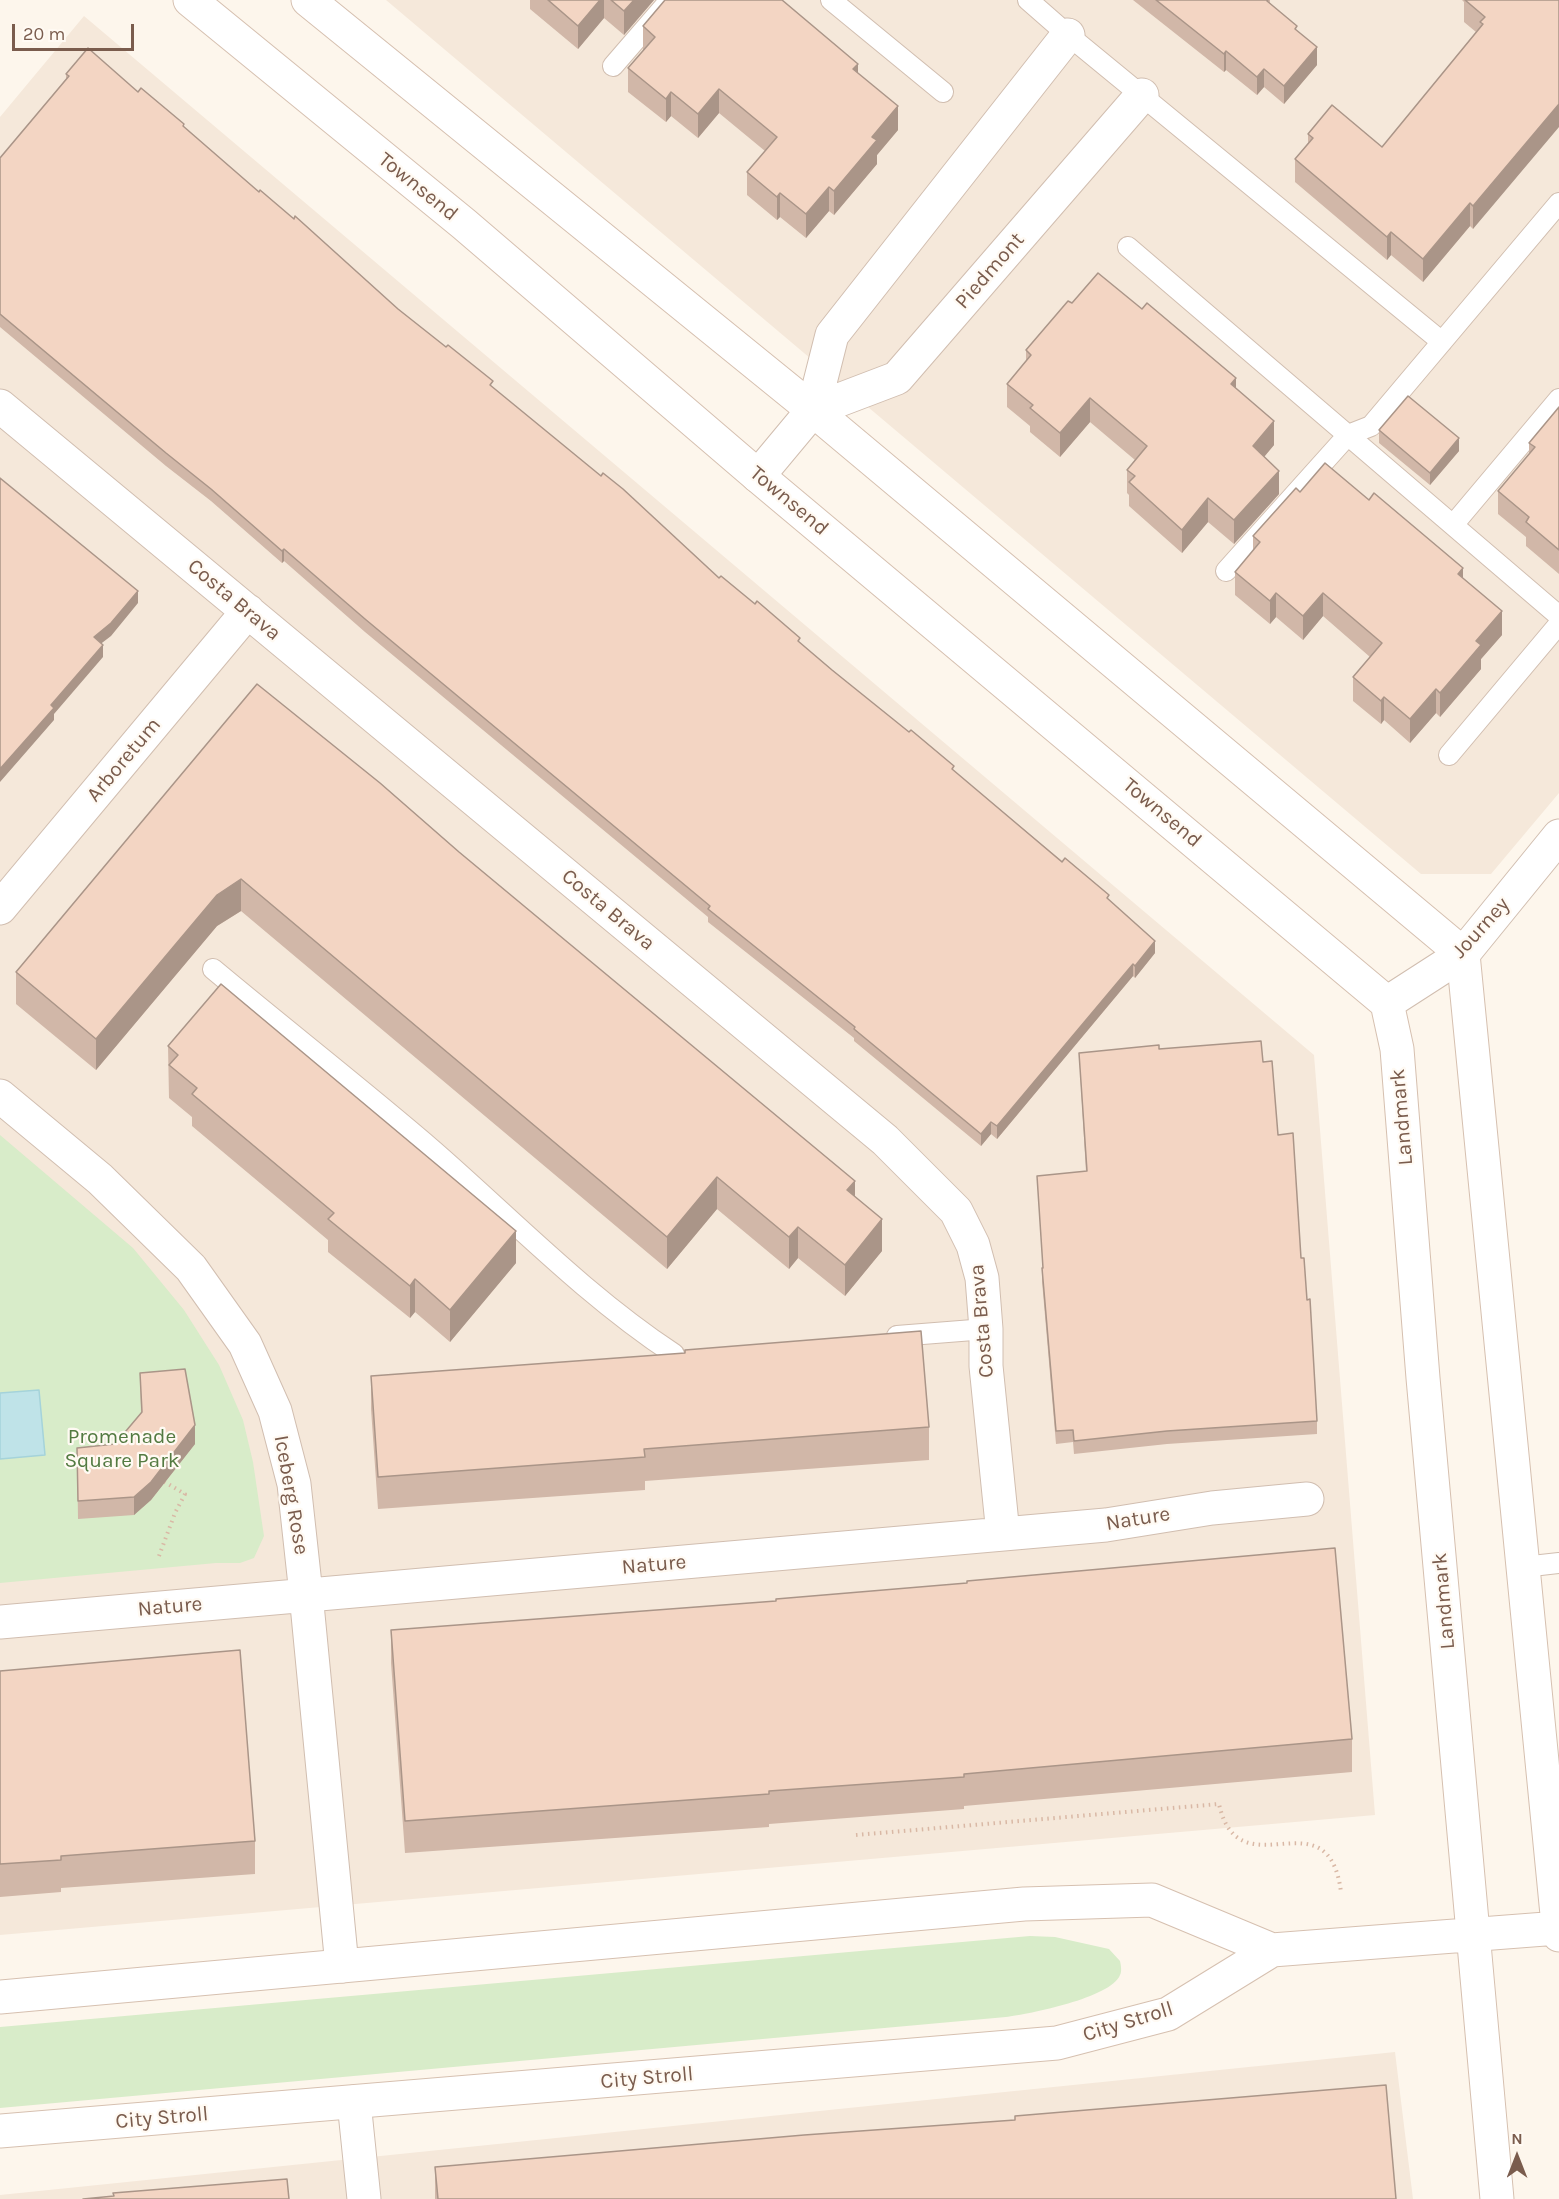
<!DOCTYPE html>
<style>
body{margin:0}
#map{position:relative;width:1559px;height:2199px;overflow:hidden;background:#fdf6ec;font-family:Karla,sans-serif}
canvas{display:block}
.north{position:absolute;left:1487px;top:2127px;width:60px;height:60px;-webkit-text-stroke:4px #fffaf3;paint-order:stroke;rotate:0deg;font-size:16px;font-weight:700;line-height:24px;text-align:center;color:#7a5c4d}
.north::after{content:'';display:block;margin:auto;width:21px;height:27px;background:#7a5c4d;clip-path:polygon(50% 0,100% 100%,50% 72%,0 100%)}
.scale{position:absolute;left:12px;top:24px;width:122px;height:27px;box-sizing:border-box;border:3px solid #7a5c4d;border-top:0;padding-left:8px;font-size:18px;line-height:21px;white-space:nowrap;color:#7a5c4d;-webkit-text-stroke:4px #fffaf3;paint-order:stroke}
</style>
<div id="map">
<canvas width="1559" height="2199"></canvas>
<div class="north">N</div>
<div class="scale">20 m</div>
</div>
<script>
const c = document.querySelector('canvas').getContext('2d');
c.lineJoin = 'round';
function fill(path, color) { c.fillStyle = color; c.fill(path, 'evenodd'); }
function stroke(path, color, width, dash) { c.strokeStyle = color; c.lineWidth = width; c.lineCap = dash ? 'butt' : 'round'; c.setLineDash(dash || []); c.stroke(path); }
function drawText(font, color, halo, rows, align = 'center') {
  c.font = font + ' Karla,sans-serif'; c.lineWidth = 4.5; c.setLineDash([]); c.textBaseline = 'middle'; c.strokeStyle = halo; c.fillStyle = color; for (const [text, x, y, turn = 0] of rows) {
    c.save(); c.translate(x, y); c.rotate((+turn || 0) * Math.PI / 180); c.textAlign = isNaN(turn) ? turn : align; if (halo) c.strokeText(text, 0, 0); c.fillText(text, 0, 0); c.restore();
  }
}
fill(new Path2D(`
 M386,0H1559V793L1491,874H1421Z
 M84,16L1314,1055L1375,1815L0,1935V117Z
 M1395,2052L1413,2199H0V2195Z`), '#f5e8da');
fill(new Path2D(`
 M0,1135L133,1248L184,1310L219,1365L243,1420L253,1462L264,1536L254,1558L240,1563H216L0,1583Z
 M1030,1936L1055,1937L1109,1949L1120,1961C1121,1965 1122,1972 1120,1975C1111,1998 1029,2014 1006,2017L0,2108V2027Z`), '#d8ecc9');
const water = new Path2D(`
 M39,1390L45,1455L0,1459V1393Z`);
fill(water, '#bfe3e8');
stroke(water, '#a5d3da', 1.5);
const lane = new Path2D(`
 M831,0L943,92
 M1028,0L1068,35L1442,342
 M613,66L670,0
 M1128,247L1559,616
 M1453,525L1559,399
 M1226,571L1348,435L1371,426L1559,203
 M1449,755L1559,624
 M213,969C286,1030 362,1089 434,1151C513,1220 586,1296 674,1354
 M897,1336L986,1329
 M1523,1567L1559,1563`);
const street = new Path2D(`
 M0,406L885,1140L956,1211L973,1245L982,1278L986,1329V1366L1003,1534
 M813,410L897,378L1142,95
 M758,476L813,410L832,335L1068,35
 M0,908L248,611
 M1387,1003L1463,954L1559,836
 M0,1096L100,1179L191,1268L245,1344L275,1411L294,1484L306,1594L342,1966
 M0,1622L1106,1525L1212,1508L1307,1499
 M354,2102L364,2199`);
const secondary = new Path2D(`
 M190,0L464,224L758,476L1387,1003L1397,1049L1423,1378L1497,2199
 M308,0L813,410L1463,954L1559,1935
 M0,1997L1024,1904L1152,1900L1272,1950
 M0,2131L1057,2043L1168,2014L1272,1950L1559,1928`);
stroke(lane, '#d1beb0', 22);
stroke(street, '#d1beb0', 35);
stroke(secondary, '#d6c0b0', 35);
stroke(new Path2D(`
 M159,1556L175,1513L185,1494L163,1481
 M856,1835L1219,1804C1239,1894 1328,1791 1341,1892`), '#d9b8a5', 4, [1.5, 4.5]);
stroke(lane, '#fff', 20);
stroke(street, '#fff', 33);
stroke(secondary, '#fff', 33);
fill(new Path2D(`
 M530,0H654L624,35L604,18L578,49L530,9Z
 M1133,0H1270V3L1297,31L1317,65L1284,104L1264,87L1257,95L1226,70L1224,72Z
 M1462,0H1559L1473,229L1470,226L1423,282L1391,255L1387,260L1295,182V159L1308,143V134L1382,147L1476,32L1464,22V2Z
 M643,26L858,73L898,130L877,155V164L834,215L829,211L806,238L780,217L777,220L747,195V172L765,151L719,113L698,138L671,116L666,122L628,92V68L643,51Z
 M66,74L138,92L184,127L259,192L719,578L800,643L1109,900L1155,953L1135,978L1133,976L997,1139L991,1134L981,1146L854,1041V1038L708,922V917L365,632L284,561L282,563L211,501L166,466L0,327V158L66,79Z
 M1072,303L1236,389L1274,445L1264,457L1279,494L1234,544L1208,522L1182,553L1129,506V495L1127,493V470L1135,460L1090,422L1060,457L1030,432V426L1007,407V384L1026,362V350Z
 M1559,407V574L1526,546V537L1498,514V491L1529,455V443Z
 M1379,430L1459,451L1430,485L1379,443Z
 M1300,492L1463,579L1502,635L1481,659V669L1440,717L1436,713L1410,743L1384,720L1381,724L1353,701V677L1370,657L1323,616L1303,640L1276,617L1270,624L1235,595V572L1253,551V536Z
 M257,684L855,1196L882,1251L845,1296L798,1258L789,1269L717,1209L667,1269L241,911L217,926L96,1070L16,1004V972Z
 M168,1046L516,1263L450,1342L415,1312L410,1318L328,1252V1240L192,1126V1117L169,1098Z
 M1159,1049L1263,1062L1301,1258L1307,1300L1317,1421V1434L1167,1444L1074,1454L1073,1442L1056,1444L1042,1281V1268H1043L1037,1176L1086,1172L1079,1053Z
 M140,1373L195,1444L151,1500L134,1515L78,1519L77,1448L115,1444L141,1413Z
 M371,1376L929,1427V1460L645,1481V1490L378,1509L371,1409Z
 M391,1630L1352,1739V1772L964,1806V1809L769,1824V1827L405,1853L391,1663Z
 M0,1671L255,1841V1874L61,1888V1892L0,1897Z
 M435,2167L1396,2199H435Z`), '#d1b7a8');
fill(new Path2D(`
 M600,0H604V18L578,49V26Z
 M634,0H654L624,35V11Z
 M1317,47V65L1284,104V86Z
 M1226,51V70L1224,72V54Z
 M858,64V87L853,69Z
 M1264,69V87L1257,95V77Z
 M719,89V113L698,138V114Z
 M671,92V116L666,122V99Z
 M1559,104V127L1473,229V206Z
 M898,106V130L877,155V164L834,215V191L872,137Z
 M829,187V211L806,238V214Z
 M780,193V217L777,220V197Z
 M1470,203V226L1423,282V259Z
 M1391,232V255L1387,260V237Z
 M1236,378V402L1231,384Z
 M1090,398V422L1060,457V433Z
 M1274,421V445L1253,470V446Z
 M1459,438V451L1430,485V473Z
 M1279,471V494L1234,544V520Z
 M1208,498V522L1182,553V530Z
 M284,549V561L282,563V551Z
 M1463,568V592L1458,574Z
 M138,591V603L111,636L94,649V637Z
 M1276,593V617L1270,624V601Z
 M1323,593V616L1303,640V616Z
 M1502,611V635L1481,659V669L1440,717V693L1476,641Z
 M103,645V657L54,714V720L0,782V769L51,705Z
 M1436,689V713L1410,743V719Z
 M1384,697V720L1381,724V701Z
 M241,879V911L217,926L96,1070V1039L217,895Z
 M1155,941V953L1135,978V966Z
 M1133,964V976L997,1139V1126Z
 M991,1122V1134L981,1146V1134Z
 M717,1177V1209L667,1269V1237Z
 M855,1181V1213L847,1190Z
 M882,1219V1251L845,1296V1265Z
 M798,1227V1258L789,1269V1237Z
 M516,1231V1263L450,1342V1310Z
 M415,1279V1312L410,1318V1286Z
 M195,1425V1444L151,1500L134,1515V1497Z`), '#aa9588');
const building = new Path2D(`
 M548,0H600L578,26Z
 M611,0H634L624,11Z
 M665,0H782L858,64L853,69L898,106L872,137L877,140L834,191L829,187L806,214L780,193L777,197L747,172L777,137L719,89L698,114L671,92L666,99L628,68L655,37L643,26Z
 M1156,0H1268L1267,1L1297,26L1295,29L1317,47L1284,86L1264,69L1257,77L1226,51L1224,54Z
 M1465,0H1559V104L1473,206L1470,203L1423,259L1391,232L1387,237L1295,159L1313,138L1308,134L1332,105L1382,147L1483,24L1480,22L1485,17Z
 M88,48L138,92L141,88L184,124L183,126L259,192L260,190L294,219L295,216L398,309L446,347L448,345L493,381L490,385L601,476L603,473L623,489L719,578L721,576L755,604L757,601L800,638L798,641L832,670L909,732L911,730L954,766L952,769L1062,862L1065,858L1109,895L1107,898L1155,941L1135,966L1133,964L997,1126L991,1122L981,1134L854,1029L855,1027L708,909L710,906L365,619L284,549L282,551L211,489L166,453L0,314V158L69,76L66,74Z
 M1098,273L1142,309L1147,303L1236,378L1231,384L1274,421L1253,446L1279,471L1234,520L1208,498L1182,530L1129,482L1135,476L1127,470L1147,446L1090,398L1060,433L1030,408L1033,405L1007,384L1031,355L1026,350L1068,301L1072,303Z
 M1408,396L1459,438L1430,473L1379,430Z
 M1559,407V550L1526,522L1529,517L1498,491L1535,447L1529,443Z
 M1325,463L1369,500L1374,493L1463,568L1458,574L1502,611L1476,641L1481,645L1440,693L1436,689L1410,719L1384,697L1381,701L1353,677L1382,643L1323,593L1303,616L1276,593L1270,601L1235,572L1260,542L1253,536L1296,488L1300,492Z
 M0,478L138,591L111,623L94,637L103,645L51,705L54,708L0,769Z
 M257,684L380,783L459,852L855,1181L847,1190L882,1219L845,1265L798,1227L789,1237L717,1177L667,1237L241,879L217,895L96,1039L16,972Z
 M221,984L516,1231L450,1310L415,1279L410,1286L328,1219L334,1213L192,1094L197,1088L169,1065L178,1055L168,1046Z
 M1261,1041L1263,1062L1272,1061L1278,1135L1293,1133L1301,1258H1304L1307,1300L1310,1299L1317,1421L1167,1431L1074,1441L1073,1430L1056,1431L1042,1268H1043L1037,1176L1087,1171L1079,1053L1159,1045V1049Z
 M921,1331L929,1427L644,1449L645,1457L378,1477L371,1376L685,1353V1350Z
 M185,1369L195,1425L151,1482L134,1497L78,1501L77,1448L115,1444L142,1412L140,1373Z
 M1335,1548L1352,1739L964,1774V1777L769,1791V1794L405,1821L391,1630L776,1601V1599L967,1583V1581Z
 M240,1650L255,1841L61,1856V1860L0,1864V1671Z
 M1386,2085L1396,2199H438L435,2167L804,2135L1015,2120V2116Z
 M287,2179L289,2199H83L114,2196L113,2193Z`);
fill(building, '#f3d5c3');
stroke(building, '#aa9588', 1.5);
drawText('21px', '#7a5c4d', '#fffaf3', [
 ["Townsend",418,187,39],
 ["Piedmont",990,271,-49],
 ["Townsend",789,501,40],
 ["Costa Brava",234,600,40],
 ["Arboretum",124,760,-50],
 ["Townsend",1162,813,40],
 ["Costa Brava",608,910,40],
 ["Journey",1481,928,-48],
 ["Landmark",1402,1117,-95],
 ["Costa Brava",982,1321,-95],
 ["Iceberg Rose",291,1495,80],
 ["Nature",1138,1519,-9],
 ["Nature",654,1565,-5],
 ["Landmark",1444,1601,-95],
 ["Nature",170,1607,-5],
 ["City Stroll",1128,2022,-17],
 ["City Stroll",647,2078,-5],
 ["City Stroll",162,2118,-5]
]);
drawText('21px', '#537a41', '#fffaf3', [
 ["Promenade",122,1437],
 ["Square Park",122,1461]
]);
</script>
